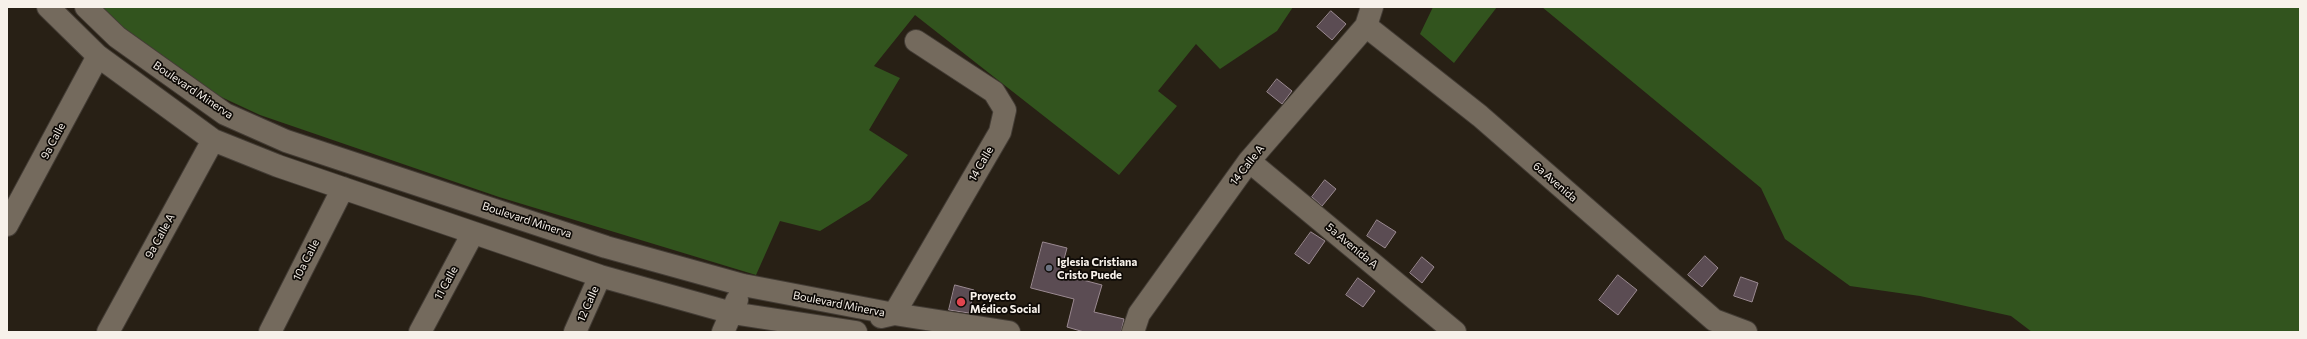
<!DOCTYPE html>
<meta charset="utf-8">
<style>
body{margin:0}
#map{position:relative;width:2307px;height:339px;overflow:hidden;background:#282015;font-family:Commissioner,sans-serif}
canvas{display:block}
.frame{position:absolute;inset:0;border:8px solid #f7f1ea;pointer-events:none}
</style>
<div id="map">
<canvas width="2307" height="339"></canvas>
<div class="frame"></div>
</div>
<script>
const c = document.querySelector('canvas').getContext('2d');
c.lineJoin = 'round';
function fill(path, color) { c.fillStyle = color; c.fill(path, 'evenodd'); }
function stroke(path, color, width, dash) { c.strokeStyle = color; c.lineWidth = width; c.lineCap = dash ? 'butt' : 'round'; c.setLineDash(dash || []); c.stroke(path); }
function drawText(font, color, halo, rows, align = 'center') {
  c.font = font + ' Commissioner,sans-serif'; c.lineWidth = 3.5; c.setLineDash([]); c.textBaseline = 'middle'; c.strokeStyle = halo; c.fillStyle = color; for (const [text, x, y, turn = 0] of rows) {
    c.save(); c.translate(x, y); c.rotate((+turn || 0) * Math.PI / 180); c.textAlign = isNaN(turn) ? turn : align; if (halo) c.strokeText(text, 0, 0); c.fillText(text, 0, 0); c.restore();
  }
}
fill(new Path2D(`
 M95,7H1293L1277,31L1220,69L1196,44L1158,91L1177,106L1119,175L915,15L874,66L900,78L869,130L908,155L870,200L820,231L780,221L756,275L499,197L260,115L204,89Z
 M1433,7H1497L1454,63L1420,34Z
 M1542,7H2300V332H2032L2011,316L1920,296L1850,286L1785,239L1761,188Z`), '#32541e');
const building = new Path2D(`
 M1331,11L1346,24L1332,40L1317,27Z
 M1277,79L1292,91L1282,104L1267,92Z
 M1325,180L1336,189L1322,206L1312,197Z
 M1377,220L1396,232L1385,248L1367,236Z
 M1311,232L1325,241L1309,264L1295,254Z
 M1043,242L1067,248L1060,274L1102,285L1094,312L1124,319L1121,332H1084L1067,327L1074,299L1031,288Z
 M1705,256L1718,268L1702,287L1688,275Z
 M1422,257L1434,267L1422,283L1410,273Z
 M1618,275L1637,290L1618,315L1599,300Z
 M1741,277L1758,283L1752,302L1734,296Z
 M1358,278L1375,291L1363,307L1346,295Z
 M955,285L974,290L969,313L949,310Z`);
fill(building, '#5b4c53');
stroke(building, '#9b8a92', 1);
const minor = new Path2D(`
 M48,7L98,56L213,140L278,166L600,276L732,313L856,332
 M86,7L117,37L225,114L286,141L606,247L743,285L894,314L1009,332
 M1366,26L1480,116L1714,320L1746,332
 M1249,161L1455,332
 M7,225L98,56
 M881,317L894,314L1000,132L1005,110L994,92L916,41
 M108,332L213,140
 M270,332L343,188
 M420,332L473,233
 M575,332L600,276
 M723,332L737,300
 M1133,332L1139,314L1249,161L1366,26L1372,7`);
stroke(minor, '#433c35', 24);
stroke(minor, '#746a5d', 22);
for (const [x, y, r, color] of [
 [1049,268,4,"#6b7280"],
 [961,302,5,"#e0444e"]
]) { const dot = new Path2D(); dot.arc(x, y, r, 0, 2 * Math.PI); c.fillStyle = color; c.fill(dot); stroke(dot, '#0e0a06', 1.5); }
drawText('11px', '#f7f1ea', '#0e0a06', [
 ["Boulevard Minerva",193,90,34],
 ["9a Calle",53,141,-62],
 ["14 Calle",981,164,-60],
 ["14 Calle A",1247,165,-52],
 ["6a Avenida",1555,182,41],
 ["Boulevard Minerva",527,220,18],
 ["9a Calle A",160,236,-61],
 ["5a Avenida A",1352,246,40],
 ["10a Calle",306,260,-63],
 ["11 Calle",446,283,-61],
 ["12 Calle",588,304,-66],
 ["Boulevard Minerva",839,304,11]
]);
drawText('bold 11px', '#f7f1ea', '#0e0a06', [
 ["Iglesia Cristiana",1057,262],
 ["Cristo Puede",1057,275],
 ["Proyecto",970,296],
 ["Médico Social",970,309]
], 'left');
</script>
